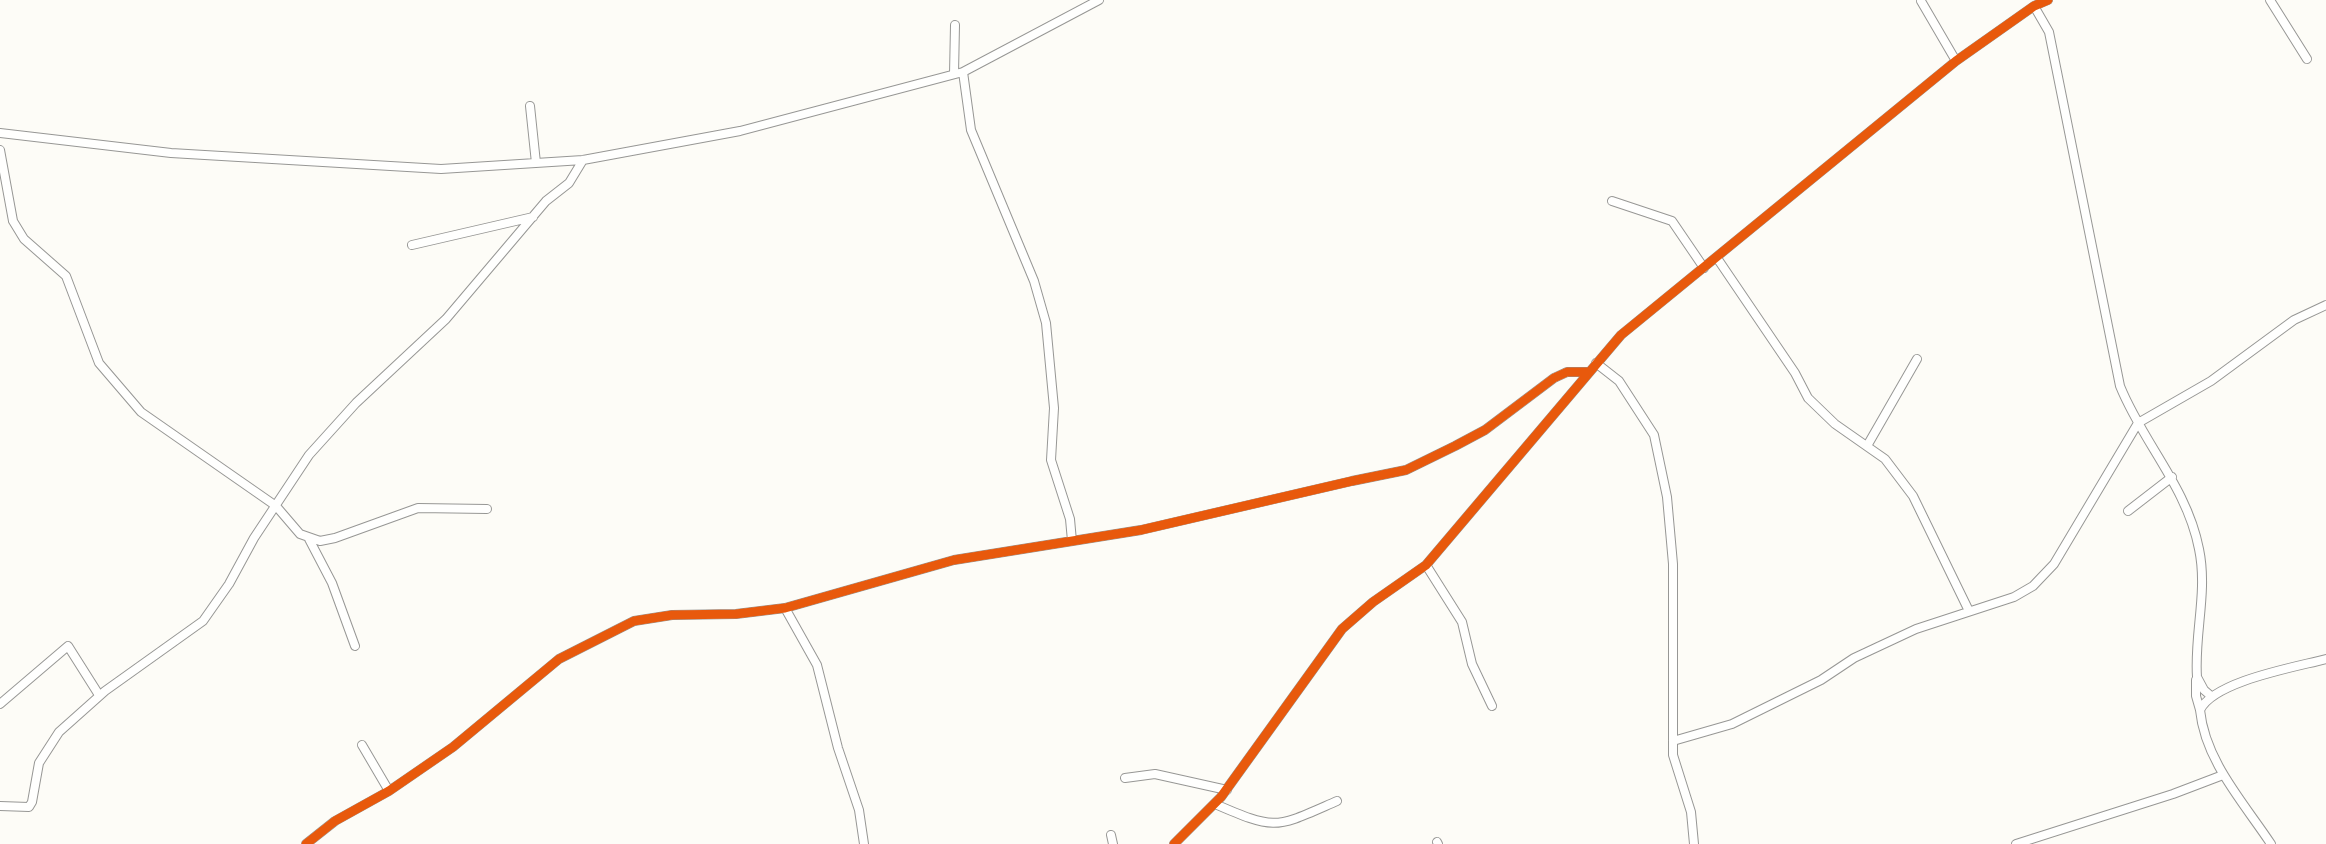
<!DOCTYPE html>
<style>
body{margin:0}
canvas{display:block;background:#fdfcf7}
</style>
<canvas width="2326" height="844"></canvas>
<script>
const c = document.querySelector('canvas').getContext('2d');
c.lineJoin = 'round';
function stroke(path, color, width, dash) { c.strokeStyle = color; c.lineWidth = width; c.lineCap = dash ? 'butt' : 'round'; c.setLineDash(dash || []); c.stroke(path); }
const minor = new Path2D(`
 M2270,0L2307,59
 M1921,1L1956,61
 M2034,6L2049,32L2120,386C2143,443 2187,487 2199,549C2208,592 2194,634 2197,677L2204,690L2211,696
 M963,72L971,130L1034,281L1046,323L1054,408L1051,460L1070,519L1072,541
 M954,74L955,25
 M530,106L536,163
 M0,133L171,153L441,169L583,160L740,131L963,72L1099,0
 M0,150L13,221L24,239L66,276L99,363L141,412L276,506L300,534L320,541L335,538L418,508L487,509
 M1612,201L1672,221L1704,268
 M412,245L533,217
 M1717,258L1795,373L1808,398L1835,424L1885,459L1913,496L1969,611
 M1596,363L1619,381L1654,435L1667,497L1673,564V755L1691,812L1694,844
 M1867,446L1917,359
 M2128,511L2172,477
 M309,539L332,583L355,646
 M1426,565L1462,622L1472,664L1492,706
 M785,608L817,665L838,748L859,810L864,844
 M2196,680V696L2200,710
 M0,704L68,646L99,695
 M1673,741L1732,724L1821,680L1854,658L1916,629L2014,597L2033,586L2054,564L2138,423L2211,381L2294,320L2326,305
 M362,745L389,791
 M1125,778L1155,774L1227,790
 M1215,804C1277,831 1275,828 1337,801
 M0,806L29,807L32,802L39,763L59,732L105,691L203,621L229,584L254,538L309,455L356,403L446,319L546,201L569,183L583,160
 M1111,835L1113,844
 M1437,842L1438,844
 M306,844L335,821L389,791L453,747L559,659L634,621L672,615L736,614L785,608L954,560L1141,530L1352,481L1406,470L1455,446L1485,430L1554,378L1567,372H1589
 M1174,844L1221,797L1342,629L1373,602L1426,565L1621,335L1956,61L2034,6L2048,0
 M2016,844L2173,794L2223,775
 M2271,844C2244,803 2205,761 2200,710C2214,681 2296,667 2326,659`);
stroke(minor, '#979795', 10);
stroke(minor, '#fffffe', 8);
stroke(new Path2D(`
 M306,844L335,821L389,791L453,747L559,659L634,621L672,615L736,614L785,608L954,560L1141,530L1352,481L1406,470L1455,446L1485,430L1554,378L1567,372H1589
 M1174,844L1221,797L1342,629L1373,602L1426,565L1621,335L1956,61L2034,6L2048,0`), '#e8590c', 9);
</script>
